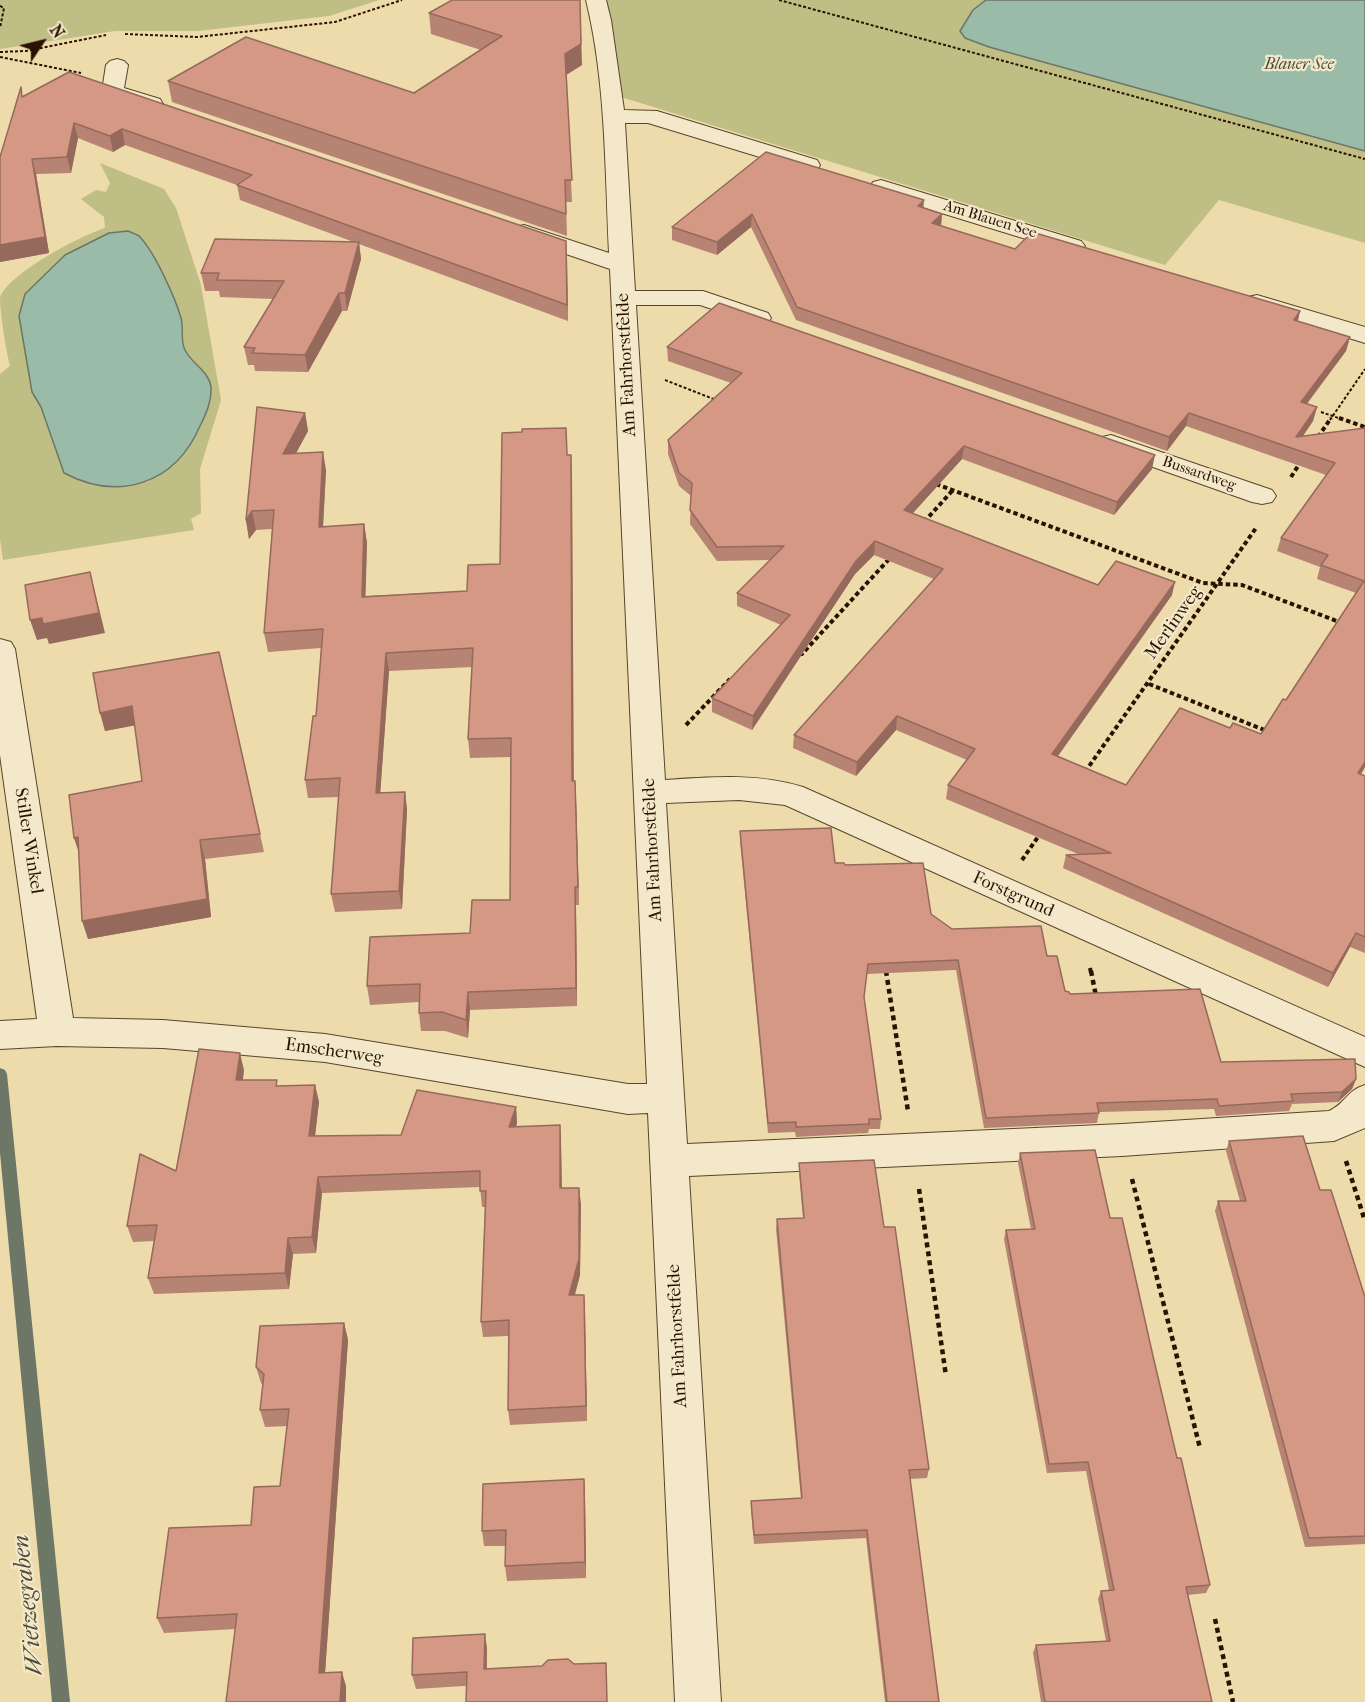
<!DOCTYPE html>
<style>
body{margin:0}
#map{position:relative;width:1365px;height:1702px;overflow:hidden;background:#eddbac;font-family:"IM FELL French Canon",serif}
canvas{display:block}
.north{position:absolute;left:12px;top:12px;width:60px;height:60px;-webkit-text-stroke:4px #f3e8c9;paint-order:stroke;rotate:55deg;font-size:16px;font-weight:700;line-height:24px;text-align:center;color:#291201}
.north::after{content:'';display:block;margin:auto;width:21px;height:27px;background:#291201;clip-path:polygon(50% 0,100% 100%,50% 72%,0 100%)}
</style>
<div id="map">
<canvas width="1365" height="1702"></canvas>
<div class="north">N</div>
</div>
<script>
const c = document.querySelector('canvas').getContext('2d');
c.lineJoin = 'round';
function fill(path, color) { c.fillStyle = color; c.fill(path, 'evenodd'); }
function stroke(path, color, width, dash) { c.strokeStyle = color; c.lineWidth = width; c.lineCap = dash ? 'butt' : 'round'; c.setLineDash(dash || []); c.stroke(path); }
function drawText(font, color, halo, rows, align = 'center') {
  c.font = font + ' "IM FELL French Canon",serif'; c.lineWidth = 4.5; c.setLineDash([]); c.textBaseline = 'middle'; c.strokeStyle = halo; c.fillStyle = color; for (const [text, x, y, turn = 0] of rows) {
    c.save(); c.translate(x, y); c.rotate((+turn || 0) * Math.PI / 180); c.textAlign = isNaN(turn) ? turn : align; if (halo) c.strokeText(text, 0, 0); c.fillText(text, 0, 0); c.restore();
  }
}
fill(new Path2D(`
 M0,0H379L329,16L198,31H115L0,49Z
 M604,0H986L973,10L965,38L989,47L1365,151V243L1219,200L1165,265L621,97Z
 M100,163L164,189L176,208L201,285L221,400L200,469L201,513L191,519L194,530L3,560L0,539V374L10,366C6,350 0,313 0,297C11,272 80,236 105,228L104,217L81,199L96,190L106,192L110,183ZM109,233L148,248L168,283L181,319L184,350L201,368L181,458L165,471L147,482L64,473L41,407L32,392L65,255Z`), '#bfbe84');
const water = new Path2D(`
 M986,0H1365V151L989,47L965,38L960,31L973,10Z
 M128,231C132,233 137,234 140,237C155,253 175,297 181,318C184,328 180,341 185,350C191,363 209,371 211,387C212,401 206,414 200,426C175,484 119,502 64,473L41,407L32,392L19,316L25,294L65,255L109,233Z`);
fill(water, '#99bba8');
stroke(water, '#6c7765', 1.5);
fill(new Path2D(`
 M0,1068L5,1070L7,1074L70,1702H52L0,1153Z`), '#6c7765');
const minor = new Path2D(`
 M586,0H606L611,20L624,110L657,111L817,160L820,165L817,170L809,172L648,123H625L635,291H703L768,313L771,318L768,323L759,325L700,305H636L665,780C712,777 758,773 803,787L1365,1037V1067L785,805L739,800L666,803L687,1144L1122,1124L1329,1111C1346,1103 1346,1091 1365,1085V1128L1334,1141L1122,1156L689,1176L721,1702H675L648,1113L628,1114L325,1062L163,1048L57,1046L0,1049V1021L37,1019L0,755V639L11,642L15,649L73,1018L163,1020L325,1034L628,1084H647L610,269L516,237L512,232L516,227L524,225L609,253C605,169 606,82 586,0Z
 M117,59L124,61L128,65L124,88L160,99L163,104L160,109L152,110L105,96L102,91L106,65L110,61Z
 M881,180L1081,241L1085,246L1081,251L1073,253L1065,251L873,192L870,187L873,182Z
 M1257,295L1365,327V343L1248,307L1245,302L1248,297Z
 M1111,435L1272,490L1276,496L1272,502L1262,504L1252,502L1102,449L1098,443L1102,437Z`);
stroke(minor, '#5a442c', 2);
stroke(new Path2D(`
 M779,0L1365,159
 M0,6L4,8L0,28
 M125,34L197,37L335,22L402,0
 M0,52L26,51L106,35
 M0,57L81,73
 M665,380L716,400
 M1321,412L1344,420
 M1330,420L1365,369`), '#291201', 2, [3, 2]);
stroke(new Path2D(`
 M1339,418L1365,427
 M1318,437L1331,418
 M1291,477L1300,463
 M936,484L1203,583L1242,585L1342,623
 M924,522L953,490
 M799,653L802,654L890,558
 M1149,684L1267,731
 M686,725L730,679
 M1085,772L1256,528
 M1022,860L1040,834
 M1090,968L1091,973
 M886,970V973`), '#291201', 4, [4.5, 3]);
stroke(new Path2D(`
 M886,971L908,1111
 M1091,971L1096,996
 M1346,1161L1365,1221
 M1132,1179L1200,1448
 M919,1189L946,1376
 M1215,1619L1233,1702`), '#291201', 4.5, [5, 4]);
fill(minor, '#f3e8c9');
fill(new Path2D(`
 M452,0L582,65L566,75L572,202H566L567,236L172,102L168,81L414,93L481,50L431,34L429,13Z
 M23,97L566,241L568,321L359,244L361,259L347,311H342L308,372L255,371L254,365H248L244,347L273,299L220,297L219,291H205L201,273L351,241L240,200L237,185L125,145L113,152L78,138L71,173L36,174L49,253L0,262Z
 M766,152L942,214L941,226L1015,249L1300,311L1298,321L1350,337L1346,351L1307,404L1317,407L1313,421L1303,436L1365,428V767L1361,774L1365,776V953L1350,947L1328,987L1063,868L1066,855L1078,854L946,799L948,785L967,760L896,730L856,776L793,748L794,735L934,579L874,555L855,574L752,730L712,712V698L781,625L737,606V593L770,560L717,561L690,524L691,496L679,486L668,454V440L731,383L668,361L667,347L1152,469L1114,515L962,459L912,514L1098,585L1172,595L1058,756L1126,785L1230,728L1261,734L1286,700L1356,593L1317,579L1320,567L1277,551L1281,538L1326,475L1186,426L1167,451L796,320L751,227L717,255L672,240V227Z
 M305,413L308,431L296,453L326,470L323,527L364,524L367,543L365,596L467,591L500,564L568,455L572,473L573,781L576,799L579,905H576L577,1006L470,1010L468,1038L445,1031H421L419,1013V1002L370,1005L367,986L470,933L510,900L511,757L470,758L468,739L472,667L389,671L380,793L405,792L407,810L402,909L335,912L331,894L339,797L308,798L305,780L316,716L321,648L268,652L264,633L272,529L256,530L249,539L246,520Z
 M93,673L260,834L264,852L205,859L211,917L88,939L79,853L142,781L135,725L105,731Z
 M740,831L845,865L931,914L952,929L1047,956L1065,991L1221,1062L1356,1079L1352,1089L1338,1102L1292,1104L1289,1111L1216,1116L1214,1109L1099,1112L1097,1123L984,1128L956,970L867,974L864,998L881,1119L880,1129H869L868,1133L796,1137L795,1132L768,1133L740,841Z
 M244,1070L243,1080L279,1086L315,1085L319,1102L315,1136L401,1135L516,1107L517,1123L516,1127L560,1125L561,1141L562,1188L581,1204L580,1275L575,1295H584L587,1421L510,1425L508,1410V1336L483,1337L481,1322L485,1207H482L480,1187L322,1193L316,1253L293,1254L289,1289L154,1294L148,1278L154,1241L133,1242L127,1226L176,1171Z
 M1229,1141L1320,1190L1365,1297V1544L1305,1547L1215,1211L1218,1201H1240L1226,1151Z
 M1020,1153L1110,1218L1153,1356L1177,1458L1210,1585L1206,1593L1188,1595L1212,1702H1041L1033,1653L1036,1645L1106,1641L1098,1599L1101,1591L1109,1590L1086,1471L1047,1473L1004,1239L1006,1230L1031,1229L1018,1163Z
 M799,1163L884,1227L929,1469L927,1478L910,1479L939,1702H885L866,1538L754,1544L751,1510V1501L801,1499L776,1229L777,1219L803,1218L799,1173Z
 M344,1323L348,1340L325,1673L346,1686L236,1629L164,1633L157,1618L251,1525L280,1486L287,1426L265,1427L260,1410L263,1385L261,1383L256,1367Z
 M584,1479L585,1495L586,1578L507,1581L505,1566V1546H484L482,1531Z
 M487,1648V1669L574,1664L607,1677L416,1689L412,1675Z`), '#b78372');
fill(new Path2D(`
 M580,0L582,65L566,75L565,54Z
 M74,123L78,138L71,173L67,157Z
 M122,129L125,145L113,152L110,136Z
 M32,159L36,174L49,253L0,262V245Z
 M924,200L923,213L918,206Z
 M752,214L751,227L717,255V242Z
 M942,214L941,226L932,223Z
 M566,241L567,257L568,321L567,305Z
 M359,242L361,259L347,311L345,293Z
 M339,293L342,311L308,372L305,355Z
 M1300,311L1297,324L1294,320Z
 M1350,337L1346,351L1298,415L1301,402Z
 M1317,407L1313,421L1294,449L1296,437Z
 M305,413L308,431L286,472L283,454Z
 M1189,413L1186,426L1167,451L1169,437Z
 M964,446L962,459L903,524L904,510Z
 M323,452L326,470L322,545L319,527Z
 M571,455L572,473L574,799L572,781Z
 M1155,455L1152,469L1114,515L1117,502Z
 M252,511L256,530L249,539L246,520Z
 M364,524L367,543L365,615L362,597Z
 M875,541L874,555L855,574L752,730L753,716L856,561Z
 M90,572L105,633L49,644L47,638L37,640L30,620Z
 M1175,582L1172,595L1050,767L1052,754Z
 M386,653L389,671L379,811L376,793Z
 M132,706L137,725L105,731L100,713Z
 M897,716L896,730L856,776L857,762Z
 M1365,762V767L1353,787L1358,773Z
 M575,781L576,799L579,905L578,887Z
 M405,792L407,810L402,909L399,891Z
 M78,837L80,856L74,838Z
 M200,840L205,859L211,917L88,939L82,921Z
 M575,887L576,905L577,1006L576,988Z
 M1356,933L1350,947L1328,987L1333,973Z
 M468,992L470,1010L468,1038L466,1020Z
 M240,1053L244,1070L240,1097L236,1080Z
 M1356,1079L1352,1089L1338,1102L1342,1092Z
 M315,1085L319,1102L313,1153L309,1136Z
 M516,1107L517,1123L511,1144L509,1127Z
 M560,1125L561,1141L562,1205L560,1188Z
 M318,1177L322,1193L316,1253L312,1237Z
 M579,1188L581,1204L580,1275L570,1311L569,1295Z
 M288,1238L293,1254L289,1289L285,1273Z
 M584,1295L585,1310L587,1421L586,1406Z
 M344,1323L348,1340L324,1688L319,1673Z
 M584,1479L585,1495L586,1578L585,1562Z
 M485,1634L487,1648L486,1683L484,1669Z
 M342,1672L346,1686V1702H340Z`), '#956a5c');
const building = new Path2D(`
 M452,0H580L581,44L565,54L572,180H565L566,214L168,81L246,37L414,93L502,36L429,13Z
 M69,72L566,241L567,305L237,185L252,175L122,129L110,136L74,123L67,157L32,159L45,237L0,245V157L21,87L22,97Z
 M766,152L924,200L918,206L942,214L932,223L1015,249L1032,232L1300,311L1294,320L1350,337L1301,402L1317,407L1296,437L1365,428V762L1358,773L1365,776V937L1356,933L1333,973L1066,855L1111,853L948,785L975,749L897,716L857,762L794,735L943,569L875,541L856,561L753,716L712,698L790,615L737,593L784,546L717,547L690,510L692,483L679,473L668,440L742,373L667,347L719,303L1155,455L1117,502L964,446L904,510L1098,585L1116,561L1175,582L1052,754L1126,785L1180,708L1230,728L1233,723L1261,734L1283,699L1286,700L1364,581L1321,565L1328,555L1281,538L1335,463L1189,413L1169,437L797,307L752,214L717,242L672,227Z
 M215,239L359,242L345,293H339L305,355L252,353L255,348L244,347L284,281L217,280L219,273H201Z
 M257,407L305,413L283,454L323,452L319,527L364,524L362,597L467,591L468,565L500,564L502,433L522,432V429L566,428L567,455H571L572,781H575L578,887H575L576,988L468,992L466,1020L442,1012L419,1013L420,984L367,986L370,937L470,933L472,900H510L511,738L468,739L473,648L386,653L376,793L405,792L399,891L331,894L340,778L305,780L313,716H316L323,629L264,633L274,510L252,511L246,520Z
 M90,572L99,613L43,624L42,618L30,620L25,585Z
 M219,652L260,834L200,840L207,899L82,921L78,837L74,838L69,795L142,781L132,706L100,713L93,673Z
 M831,828L835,863H844L845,865L923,863L931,914L952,929L1041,926L1047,956H1057L1065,991L1069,992L1070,994L1200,989L1221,1062L1355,1059L1356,1079L1342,1092L1291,1094L1293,1101L1219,1106L1217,1099L1097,1103L1099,1113L986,1118L958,960L868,964L864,997L881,1119H869V1124L796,1127V1122L768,1123L740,831Z
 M199,1049L240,1053L236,1080H277L276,1086L315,1085L309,1136L401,1135L417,1090L516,1107L509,1127L560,1125V1188H579V1259L569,1295H584L586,1406L508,1410L509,1320L481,1322L486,1191H480V1171L318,1177L312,1237L288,1238L285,1273L148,1278L157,1225L127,1226L140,1154L176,1171Z
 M1303,1136L1320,1190H1331L1365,1297V1536L1309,1538L1218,1201H1246L1229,1141Z
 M1095,1150L1110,1218H1122L1153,1356L1177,1458H1181L1210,1585L1186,1587L1212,1702H1045L1036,1645L1110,1641L1101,1591L1114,1590L1088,1462L1049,1464L1006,1230L1035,1229L1020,1153Z
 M874,1160L884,1227H895L929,1469L909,1470L939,1702H887L867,1530L754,1535L751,1501L802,1498L777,1219L804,1218L799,1163Z
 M344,1323L319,1673L342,1672L340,1702H226L237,1614L157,1618L169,1528L251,1525L254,1487L280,1486L289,1409L260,1410L264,1374L256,1367L260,1326Z
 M584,1479L585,1562L505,1566L506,1530L482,1531L483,1484Z
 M485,1634L484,1669L542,1666L548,1660L568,1659L574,1664L606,1663L607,1702H466L467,1672L412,1675L413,1638Z`);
fill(building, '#d59884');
stroke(building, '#956a5c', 1.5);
drawText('15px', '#291201', '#f3e8c9', [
 ["Am Blauen See",990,220,17],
 ["Bussardweg",1199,474,19]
]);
drawText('italic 16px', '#504d3b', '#f3e8c9', [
 ["Blauer See",1299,65]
]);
drawText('18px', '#291201', '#f3e8c9', [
 ["Am Fahrhorstfelde",627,365,-93],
 ["Merlinweg",1174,623,-55],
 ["Stiller Winkel",28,841,81],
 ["Am Fahrhorstfelde",653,850,-93],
 ["Forstgrund",1013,895,24],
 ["Emscherweg",334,1052,8],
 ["Am Fahrhorstfelde",678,1336,-93]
]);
drawText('italic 24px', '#504d3b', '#f3e8c9', [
 ["Wietzegraben",29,1605,-96]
]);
</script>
